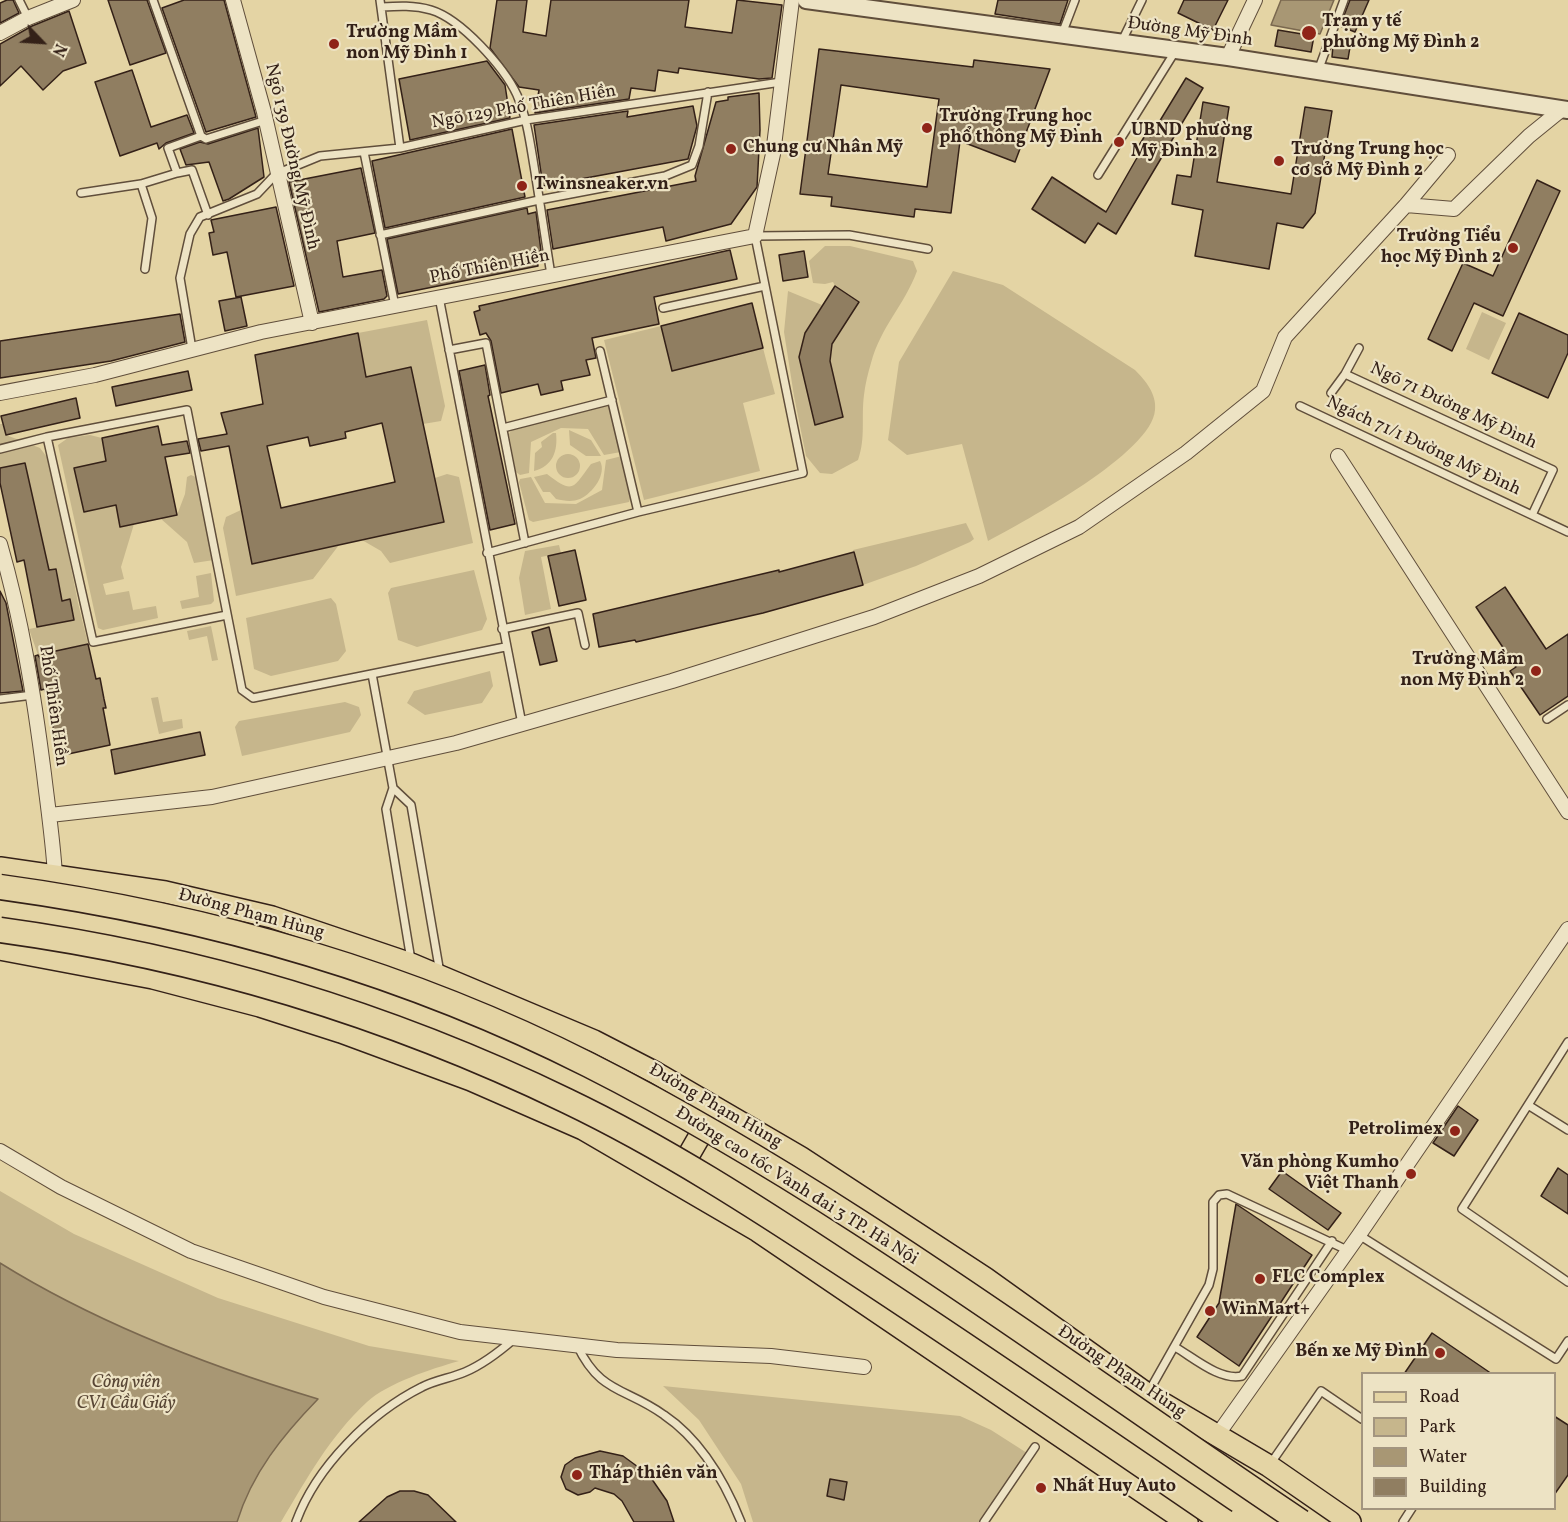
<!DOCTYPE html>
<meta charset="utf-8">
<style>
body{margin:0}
#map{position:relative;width:1568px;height:1522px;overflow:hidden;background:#e4d4a4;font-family:Vollkorn,serif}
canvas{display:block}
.legend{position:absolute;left:1361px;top:1372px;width:195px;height:138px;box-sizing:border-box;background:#ede3c4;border:2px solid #a3957f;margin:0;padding:8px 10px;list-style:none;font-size:18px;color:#342118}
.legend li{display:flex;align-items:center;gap:12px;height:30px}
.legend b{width:30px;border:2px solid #a3957f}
.north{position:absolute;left:12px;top:12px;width:60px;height:60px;-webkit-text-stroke:4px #ede3c4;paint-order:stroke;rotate:115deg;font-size:16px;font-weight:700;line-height:24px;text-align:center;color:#342118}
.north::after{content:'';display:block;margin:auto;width:21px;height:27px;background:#342118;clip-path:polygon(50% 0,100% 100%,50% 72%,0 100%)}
</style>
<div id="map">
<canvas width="1568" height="1522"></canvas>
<ul class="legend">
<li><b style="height:8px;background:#e4d4a4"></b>Road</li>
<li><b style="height:16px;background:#c6b68c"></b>Park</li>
<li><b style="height:16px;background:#a89774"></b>Water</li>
<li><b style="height:16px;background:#907e61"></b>Building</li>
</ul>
<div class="north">N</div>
</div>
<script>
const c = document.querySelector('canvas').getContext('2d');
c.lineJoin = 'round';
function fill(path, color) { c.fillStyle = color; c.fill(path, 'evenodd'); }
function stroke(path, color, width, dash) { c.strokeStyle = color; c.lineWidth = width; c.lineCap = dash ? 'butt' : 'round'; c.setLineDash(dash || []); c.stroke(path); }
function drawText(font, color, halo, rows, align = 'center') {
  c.font = font + ' Vollkorn,serif'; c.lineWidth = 4.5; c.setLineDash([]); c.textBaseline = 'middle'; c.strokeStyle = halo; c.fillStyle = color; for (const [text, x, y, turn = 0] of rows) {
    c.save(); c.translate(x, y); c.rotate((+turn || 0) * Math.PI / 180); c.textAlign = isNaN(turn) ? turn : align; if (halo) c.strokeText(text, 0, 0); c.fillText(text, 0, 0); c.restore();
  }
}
fill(new Path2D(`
 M825,246H850L913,261L917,271C904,306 881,326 871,363C868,373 865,385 864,395C861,418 866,438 858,460L832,474L820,473L806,456L794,396L784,332L788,291L822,305L805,333L799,357L815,425L843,417L830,361L832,344L859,302L835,286L833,282L825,284L813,283L809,261Z
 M953,271L1003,285L1135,370C1145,380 1157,394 1155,410C1152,453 1025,521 988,541L962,444L907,455L888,440L899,362Z
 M1482,312L1506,323L1489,360L1466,349Z
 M427,320L445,406L441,421L423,424L411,367L370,376L369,393L358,333Z
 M661,326L673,371L763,348L775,394L743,403L760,471L644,500L604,340Z
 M609,404L621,452L604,455L588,429L561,428L531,442L529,473L520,475L516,472L509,434L512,429Z
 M0,424H3L6,435L40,448L50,461L78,603L88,644L38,655L29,629L74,620L69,599L62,601L57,569L47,571L25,463L0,468Z
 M569,430L591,440L601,456H586L570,445Z
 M553,433H556C558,451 553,466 534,471L535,453L542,447L541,442Z
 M90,435L102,438L106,461L74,468L84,512L116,505L120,526L134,524L121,567L124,579L103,584L106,595L129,591L133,610L156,606L158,618L103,630L98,628L58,445L68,438Z
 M556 466a12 12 0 1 1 24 0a12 12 0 1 1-24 0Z
 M622,456L631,497L629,502L533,522L529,520L519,482L520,479L531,477L545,503L576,504L602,490L606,460Z
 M600,461C607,474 593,493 580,499C573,502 564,501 556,499L550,492H543L534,477L547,474C574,495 573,488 591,464Z
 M447,474L459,477L473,543L390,563L381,551L362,540L444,522L435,478Z
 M191,475L198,478L214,560L194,563L187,542L160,518L177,515L185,494L187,477Z
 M241,510L253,564L339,545L313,579L236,596L223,528L226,517Z
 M966,523L974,539L970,542L916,566L863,585L853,550Z
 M559,545L561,553L541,557L551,609L525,615L519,578L525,551Z
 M474,570L487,619L482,630L417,647L398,640L388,593L391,588Z
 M211,573L214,601L211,604L182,609L180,601L199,597L196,576Z
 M331,598L336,604L346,651L338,661L271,676L254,669L246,618Z
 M211,626L218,660L212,661L207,636L189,640L187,631Z
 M490,671L493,686L482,703L425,715L407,703L414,691Z
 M158,697L163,722L182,719L183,728L159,734L151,698Z
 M345,702L359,707L361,715L350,732L242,756L235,727L239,721Z
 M0,1191L74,1234L218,1298L369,1346L459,1361C431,1369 388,1383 367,1402C330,1436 306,1480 281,1522H0Z
 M663,1386L960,1416L991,1430L1027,1453L981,1522H753L741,1484L699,1420Z`), '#c6b68c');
const water = new Path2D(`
 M1281,0H1334L1320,34L1271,25Z
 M0,1263C98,1324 208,1366 318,1399C283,1435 252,1473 237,1522H0Z`);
fill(water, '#a89774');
stroke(water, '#7a684f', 1.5);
const building = new Path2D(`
 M7,0H13L19,13L0,23V3Z
 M108,0H147L166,53L130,65Z
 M184,0H224L256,117L206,132L162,8Z
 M497,0H527L523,32L546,36L551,0H689L685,27L732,33L737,0L782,5L772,78L759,79L679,68L678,73L658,70L655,91L631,88L629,99L535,113L539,90L519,87L490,48Z
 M998,0H1068L1060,24L995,14Z
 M1184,0H1228L1213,30L1178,13Z
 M1350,0H1369L1355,32L1340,26Z
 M69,11L86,63L63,71L43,90L21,66L0,86V44L32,26Z
 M1278,30L1314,36L1311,52L1275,46Z
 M1333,45L1350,47L1348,59L1332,57Z
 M819,49L973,67L974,60L1050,69L1015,162L960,141L951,213L915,209L914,217L831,206L832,197L800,194ZM841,85L939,99L927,187L828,174Z
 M487,61L505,85L510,118L410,140L399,79Z
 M132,70L151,127L187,115L194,133L166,143L159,149L157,143L120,156L95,82Z
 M1186,78L1203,88L1116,234L1098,223L1085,243L1032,209L1052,177L1106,212L1142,149L1138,147L1146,134L1150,137Z
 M759,93L760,130L757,187L731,224L666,241L663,227L553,249L547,210L696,181L695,176L716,102L728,100V97Z
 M1203,102L1229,107L1217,182L1291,194L1305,107L1332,111L1315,213L1303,228L1277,223L1269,269L1195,256L1203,210L1172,204L1177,175L1191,177Z
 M693,106L697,126L688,159L543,186L534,125L628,111L627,117Z
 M258,128L264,177L229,199L223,201L209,162L186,165L180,149L200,142L208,144Z
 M512,129L525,197L385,228L372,161Z
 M361,168L375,233L337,241L343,277L382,270L387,296L384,299L319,312L289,182Z
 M1537,180L1560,191L1503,316L1474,303L1452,351L1428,339L1463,263L1493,276Z
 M276,207L294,286L236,297L227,252L213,255L209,233L214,232L211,220Z
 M527,208L528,214L536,212L541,251L535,252L538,266L398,294L387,239Z
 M730,250L737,279L654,297L659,324L592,338L596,358L586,360L590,375L561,381L563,390L541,395L538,384L501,393L491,341L486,333L480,335L474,312L480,310L479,306Z
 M804,251L808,277L783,281L779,255Z
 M835,286L859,302L832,344L830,361L843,417L815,425L799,357L805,333Z
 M241,297L247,326L225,331L219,301Z
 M752,303L763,348L672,371L661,326Z
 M1519,313L1568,335V353L1548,398L1492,373Z
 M180,314L185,342L111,361L0,378V341Z
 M358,333L366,377L411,367L444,522L252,564L229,446L201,451L198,439L227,434L221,413L263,404L255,355ZM382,423L395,482L281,508L267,446L308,437L310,446L346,438L345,432Z
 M485,365L490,395L488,396L515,524L490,530L459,371Z
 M188,371L192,390L116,406L112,387Z
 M76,398L80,418L6,435L1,416Z
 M158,426L162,445L187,441L190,453L165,457L177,515L120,527L116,505L84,512L74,468L106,461L102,438Z
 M25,463L49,570L56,569L62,601L70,599L74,620L37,627L24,560L17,562L0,483V468Z
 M575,550L586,600L559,606L548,556Z
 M854,552L863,585L763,613L636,642L635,640L599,647L593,614L779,570V572Z
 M1505,587L1546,649L1568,634V696L1540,715L1510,671L1516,667L1476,607Z
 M0,591L6,603L23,691L0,693Z
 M549,627L557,661L540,665L532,632Z
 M88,644L96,679L100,678L104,699L106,708H103L110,745L59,756L45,689L41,690L35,656L38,655L43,663L42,654Z
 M200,732L205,755L115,774L111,750Z
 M1458,1106L1478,1120L1454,1156L1433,1143Z
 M1558,1168L1568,1175V1214L1541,1196Z
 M1282,1171L1341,1213L1328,1230L1269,1189Z
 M1236,1204L1312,1255L1239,1366L1197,1337L1219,1303Z
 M1432,1333L1492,1374H1404Z
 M1554,1416L1568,1425V1475L1554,1495Z
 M600,1451L623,1456L649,1475L667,1501L674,1522H634L622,1501L614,1494L595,1488L590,1492L578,1495L566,1489L561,1477L565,1465L575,1458Z
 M830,1479L847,1482L844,1500L827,1496Z
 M400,1491H414L428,1495L456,1522H359L387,1497Z`);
fill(building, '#907e61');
stroke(building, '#342118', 1.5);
const service = new Path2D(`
 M19,0L28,18
 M380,0L400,148
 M381,7C398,6 414,5 431,10C461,19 504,67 517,95C527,118 530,142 534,166C540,202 545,238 551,275
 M1062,34L1075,0
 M1122,41L1142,0
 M1318,71L1344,0
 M201,136L206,139L266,120
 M364,152L395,306
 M177,173L192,170L208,215
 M1098,175L1176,50
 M141,184L152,218L145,269
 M81,193L141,184L177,173L168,148L201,136L153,0
 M380,235L539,200L665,176L692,165L699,146L708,92
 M439,297L522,724
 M663,308L765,286
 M192,349L180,278L190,234L200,217L257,194L276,174L320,156L400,148L526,120L781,82
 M449,350L486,343L525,543
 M600,351L638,512
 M1345,374L1359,348
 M1331,393L1345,374L1553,470L1532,515
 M1300,406L1568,532
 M503,428L612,400
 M47,437L93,642L227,615
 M0,449L47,437L187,410L242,690L253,698L505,647
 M487,553L638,512L803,473L755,236L849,235L928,249
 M502,629L578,613L585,645
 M372,674L393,788L386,809L411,960
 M0,699L33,695
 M1547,719L1568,705
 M393,788L411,805L440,973
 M1568,1042L1462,1209L1568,1282
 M1528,1105L1568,1130
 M1359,1235L1556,1359L1568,1341
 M577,1345C600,1394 625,1387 664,1415C701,1440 725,1482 741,1522
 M1175,1347C1194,1358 1220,1381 1242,1376L1332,1241
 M1148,1393L1209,1285L1213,1269V1202L1219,1195L1227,1194L1347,1250
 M1271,1463L1321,1391L1362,1419
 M296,1522C316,1467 370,1413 422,1387C435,1380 451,1378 465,1372C484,1364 499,1352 514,1339
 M984,1522L1035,1447
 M1403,1522L1412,1508`);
const minor = new Path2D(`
 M233,0L264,112L312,323
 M0,33L28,18L73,0
 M1228,57L1255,0
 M1406,205L1454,209L1529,136L1561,110
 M0,393L95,375L261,332L755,236L773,154L792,0
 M1338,456L1568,812
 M0,544C22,620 34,696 44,774C48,808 53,841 55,875
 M50,815L212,797L456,743L672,681L874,617L979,576L1079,527L1186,453L1263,391L1285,337L1406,205L1448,155
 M0,1151L61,1187L191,1251L324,1297L460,1332L617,1350L771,1356L864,1367
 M1216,1437L1359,1235L1568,929`);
const tertiary = new Path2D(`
 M806,0L1228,57L1568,110`);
const primary = new Path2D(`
 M0,868L165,892L272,917L411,964L594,1041L656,1073L800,1157L985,1278L1147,1394L1269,1466L1350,1522
 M0,949L153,978L260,1006L341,1032L471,1080L583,1129L758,1231L1187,1522
 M676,1177L713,1113`);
stroke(service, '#604e3b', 10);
stroke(minor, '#604e3b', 16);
stroke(tertiary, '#604e3b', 20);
stroke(primary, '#342118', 24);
stroke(service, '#ede3c4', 7);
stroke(minor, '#ede3c4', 14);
stroke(tertiary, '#ede3c4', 16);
stroke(primary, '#e4d4a4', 21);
const motorwayBridge = new Path2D(`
 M0,887C204,915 405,972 589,1065C838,1191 1069,1367 1301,1522
 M0,930C198,957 387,1014 567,1101C665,1148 756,1207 847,1267C974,1350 1099,1436 1225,1522`);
stroke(motorwayBridge, '#342118', 27, []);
stroke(motorwayBridge, '#e4d4a4', 24);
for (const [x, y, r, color] of [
 [1309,33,8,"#8f2418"],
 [334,44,6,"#8f2418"],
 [927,128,6,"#8f2418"],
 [1119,142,6,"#8f2418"],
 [731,149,6,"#8f2418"],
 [1279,161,6,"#8f2418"],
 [522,186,6,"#8f2418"],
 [1513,248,6,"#8f2418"],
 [1536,671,6,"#8f2418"],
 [1455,1131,6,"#8f2418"],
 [1411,1174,6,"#8f2418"],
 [1260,1279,6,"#8f2418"],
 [1210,1311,6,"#8f2418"],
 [1440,1353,6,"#8f2418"],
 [577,1475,6,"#8f2418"],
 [1041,1488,6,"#8f2418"]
]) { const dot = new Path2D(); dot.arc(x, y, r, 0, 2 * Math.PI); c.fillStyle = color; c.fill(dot); stroke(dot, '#ede3c4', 2); }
drawText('bold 18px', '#342118', '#ede3c4', [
 ["Trạm y tế",1322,23],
 ["phường Mỹ Đình 2",1322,44],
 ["Trường Mầm",346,34],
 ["non Mỹ Đình 1",346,55],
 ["Trường Trung học",939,118],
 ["phổ thông Mỹ Đình",939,139],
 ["UBND phường",1131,132],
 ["Mỹ Đình 2",1131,153],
 ["Chung cư Nhân Mỹ",743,149],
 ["Trường Trung học",1291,151],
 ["cơ sở Mỹ Đình 2",1291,172],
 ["Twinsneaker.vn",534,186],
 ["Trường Tiểu",1501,238,"right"],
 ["học Mỹ Đình 2",1501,259,"right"],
 ["Trường Mầm",1524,661,"right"],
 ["non Mỹ Đình 2",1524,682,"right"],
 ["Petrolimex",1443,1131,"right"],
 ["Văn phòng Kumho",1399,1164,"right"],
 ["Việt Thanh",1399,1185,"right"],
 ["FLC Complex",1272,1279],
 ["WinMart+",1222,1311],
 ["Bến xe Mỹ Đình",1428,1353,"right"],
 ["Tháp thiên văn",589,1475],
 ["Nhất Huy Auto",1053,1488]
], 'left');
drawText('18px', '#342118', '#ede3c4', [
 ["Đường Mỹ Đình",1190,33,8],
 ["Ngõ 129 Phố Thiên Hiền",524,108,-10],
 ["Ngõ 139 Đường Mỹ Đình",291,157,77],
 ["Phố Thiên Hiền",490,268,-11],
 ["Ngõ 71 Đường Mỹ Đình",1453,407,25],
 ["Ngách 71/1 Đường Mỹ Đình",1423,447,25],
 ["Phố Thiên Hiền",52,706,82],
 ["Đường Phạm Hùng",251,915,15],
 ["Đường Phạm Hùng",715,1107,30],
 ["Đường cao tốc Vành đai 3 TP. Hà Nội",796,1187,32],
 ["Đường Phạm Hùng",1121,1373,34]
]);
drawText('italic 18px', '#584635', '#ede3c4', [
 ["Công viên",126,1384],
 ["CV1 Cầu Giấy",126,1405]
]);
</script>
